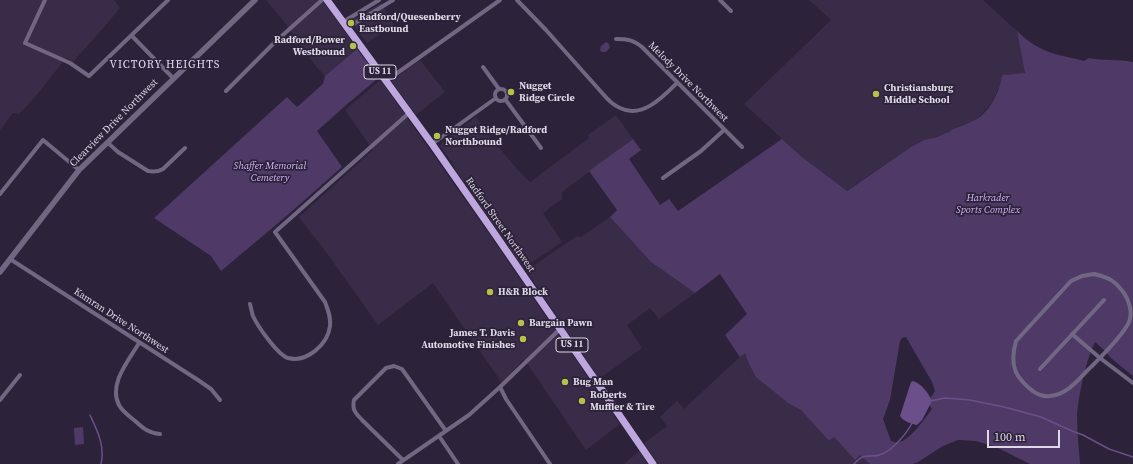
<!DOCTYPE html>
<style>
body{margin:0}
#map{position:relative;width:1133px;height:464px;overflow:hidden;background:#2c2239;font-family:"Source Serif 4",serif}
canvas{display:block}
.scale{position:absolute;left:987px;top:430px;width:73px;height:18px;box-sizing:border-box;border:2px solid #ded8e7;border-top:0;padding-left:5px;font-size:12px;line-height:14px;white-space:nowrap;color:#ded8e7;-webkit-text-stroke:3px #2c2239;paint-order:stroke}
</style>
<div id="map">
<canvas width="1133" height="464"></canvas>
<div class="scale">100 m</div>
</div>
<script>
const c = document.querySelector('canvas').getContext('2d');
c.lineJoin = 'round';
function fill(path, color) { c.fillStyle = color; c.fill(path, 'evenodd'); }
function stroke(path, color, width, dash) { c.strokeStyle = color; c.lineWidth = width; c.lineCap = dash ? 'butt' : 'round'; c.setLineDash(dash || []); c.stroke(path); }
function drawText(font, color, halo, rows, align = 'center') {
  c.font = font + ' "Source Serif 4",serif'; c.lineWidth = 3.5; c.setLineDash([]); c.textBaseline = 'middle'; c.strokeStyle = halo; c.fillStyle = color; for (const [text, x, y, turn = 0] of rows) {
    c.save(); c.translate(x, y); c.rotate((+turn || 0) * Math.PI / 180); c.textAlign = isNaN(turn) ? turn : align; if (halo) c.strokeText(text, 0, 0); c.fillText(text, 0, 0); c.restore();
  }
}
fill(new Path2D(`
 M0,0H114L120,8L106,25L73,62L66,58L35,97L19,114L13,113L0,130Z
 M266,0H322L357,49L325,76L314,64L291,32V30Z
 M809,0H983L1017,31L1025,73L1003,75L998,90L990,105L976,120L951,130V131L943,135L924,140L911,147L846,191L802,157L744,104L831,20Z
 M381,3L394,25L367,43L351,22L353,19Z
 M420,60L445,92L416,115L392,82L394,79Z
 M379,81H381L478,218L620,424L586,450L524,359L502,383L433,283L378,325L326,252L299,217L373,150L345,110Z
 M616,115L633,139L562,192V199L543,213L562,242L525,267L522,266L457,172L452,162L440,146L442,142L476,117L486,132L516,168L530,182L589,138L588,135Z
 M610,217L651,262L695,293L659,319L650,308L627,325L642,348L599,379L527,272L529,269L565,244L577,236L581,237Z
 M745,352L749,364L757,377L788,403L801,410L829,441L834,437L855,460L860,454L870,464H658L644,443L667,426L660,417L677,401L684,409Z
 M639,451L648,464H624Z`), '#392c49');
fill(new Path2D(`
 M1017,31C1024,37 1031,44 1040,48C1053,55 1070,57 1084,61L1089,58C1104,61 1118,59 1133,62V376L1112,359L1102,348L1095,342C1086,359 1078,398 1077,417C1077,433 1079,449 1080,464H1030L996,447L976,441L958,440L943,446L918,462L913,464H870L860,455L855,460L834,437L829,441L801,410L788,403L756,377L749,364L745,353L740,357L725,335L747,314L720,274L695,293L651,262L610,217L617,210L589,171L633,139L641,150L629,159L660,205L669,199L678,211L782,139L802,157L847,191L911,147L924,140L937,137L951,131V130C958,127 967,124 975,120C990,112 1000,91 1002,75L1025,73ZM906,337L932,382L935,391L928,402L932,409C925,418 911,439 900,442C897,443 894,442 891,441L883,419L890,400L900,341L902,338Z
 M606,42L608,43L610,47L606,52H602L600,50L601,46Z
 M357,49L378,77L377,79L345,106L317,131L342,167L283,219L221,271L211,256L154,218L287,97L297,107L323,84L325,76Z
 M83,427L84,444L75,445L74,428Z`), '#4f3a67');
fill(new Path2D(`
 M913,381C921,383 929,394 932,401L922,420L917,425C911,424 903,421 900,416L911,382Z`), '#6b4f8a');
stroke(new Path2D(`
 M930,401L945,398L970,400L1004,407L1030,414L1041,417L1072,431L1083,435L1109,449L1133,457
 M90,415C98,432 105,446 101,464
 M854,464C867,450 869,460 882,454C893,450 907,433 912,423`), '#6b4f8a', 1.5);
stroke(new Path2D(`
 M45,0L25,43L70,63L89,76L168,0
 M517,0L546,30L603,94C608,100 613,105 620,108C642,119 663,97 677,83
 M720,0L731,11
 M343,22L379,0
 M347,28L393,0
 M132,36L173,78
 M616,39C628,39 633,40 642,47L742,147
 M483,67L499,89
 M386,81L500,0
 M495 95a6 6 0 1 1 12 0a6 6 0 1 1-12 0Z
 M226,91L275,42L322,0
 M505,99L541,148
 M107,142L118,152L148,171C154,172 158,172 163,169L185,148
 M432,144L496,98
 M663,178L701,151L724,130
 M0,194L43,140L79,170
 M10,259L198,380L211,389L220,400
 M1094,274C1110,278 1114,280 1124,293C1129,300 1133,313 1129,322C1123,335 1102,356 1092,366C1079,378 1069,394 1050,396C1039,398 1029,389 1022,381C1011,370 1012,355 1016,341L1071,281L1082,276Z
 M250,304C251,308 252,313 253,316C258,327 278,355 288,358C307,363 328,344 330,326C331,317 328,310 325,302L275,232L346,169L409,113
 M1072,334L1100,358L1133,383
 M139,343C129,360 108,384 119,405C122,411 129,416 134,420C143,428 148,433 160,434
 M1040,369L1104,300
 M500,387L506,399L550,464
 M0,400L20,375
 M439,436L458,464
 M403,460L362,420C355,412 352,410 354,400L386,368L394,366L402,369L446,431
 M398,464L469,415L500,387L560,329`), '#726782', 4);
stroke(new Path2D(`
 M0,272L79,170L255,0`), '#726782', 5.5);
stroke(new Path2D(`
 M327,0L432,144L490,227L653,464`), '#bea6de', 7);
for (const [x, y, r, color] of [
 [351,23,4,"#b3c24b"],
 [353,46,4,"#b3c24b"],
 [511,92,4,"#b3c24b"],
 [876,94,4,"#b3c24b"],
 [437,136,4,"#b3c24b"],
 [490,292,4,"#b3c24b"],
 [521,323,4,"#b3c24b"],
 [523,339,4,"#b3c24b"],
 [565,382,4,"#b3c24b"],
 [582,401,4,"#b3c24b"]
]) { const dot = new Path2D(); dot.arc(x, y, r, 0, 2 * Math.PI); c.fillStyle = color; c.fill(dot); stroke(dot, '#2c2239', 1.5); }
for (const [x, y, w] of [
 [380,72,32],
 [572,345,32]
]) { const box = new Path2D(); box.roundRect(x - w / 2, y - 7, w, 14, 3); c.fillStyle = '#2c2239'; c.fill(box); stroke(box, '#ded8e7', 1); }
drawText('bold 9px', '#ded8e7', null, [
 ["US 11",380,72],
 ["US 11",572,345]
]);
drawText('bold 10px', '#ded8e7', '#2c2239', [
 ["Radford/Quesenberry",359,17],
 ["Eastbound",359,29],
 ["Radford/Bower",345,40,"right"],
 ["Westbound",345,52,"right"],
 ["Nugget",519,86],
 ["Ridge Circle",519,98],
 ["Christiansburg",884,88],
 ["Middle School",884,100],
 ["Nugget Ridge/Radford",445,130],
 ["Northbound",445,142],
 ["H&R Block",498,292],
 ["Bargain Pawn",529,323],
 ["James T. Davis",515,333,"right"],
 ["Automotive Finishes",515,345,"right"],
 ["Bug Man",573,382],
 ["Roberts",590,395],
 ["Muffler & Tire",590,407]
], 'left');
drawText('10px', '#ded8e7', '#2c2239', [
 ["Melody Drive Northwest",688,82,45],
 ["Clearview Drive Northwest",114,123,-45],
 ["Radford Street Northwest",500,225,55],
 ["Kamran Drive Northwest",121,321,33]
]);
drawText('italic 10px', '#d3b4fa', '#2c2239', [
 ["Shaffer Memorial",270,166],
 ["Cemetery",270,178],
 ["Harkrader",988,198],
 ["Sports Complex",988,210]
]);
c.letterSpacing = '1px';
drawText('11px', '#e3d6f4', '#2c2239', [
 ["VICTORY HEIGHTS",165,65]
]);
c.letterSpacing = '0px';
</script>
